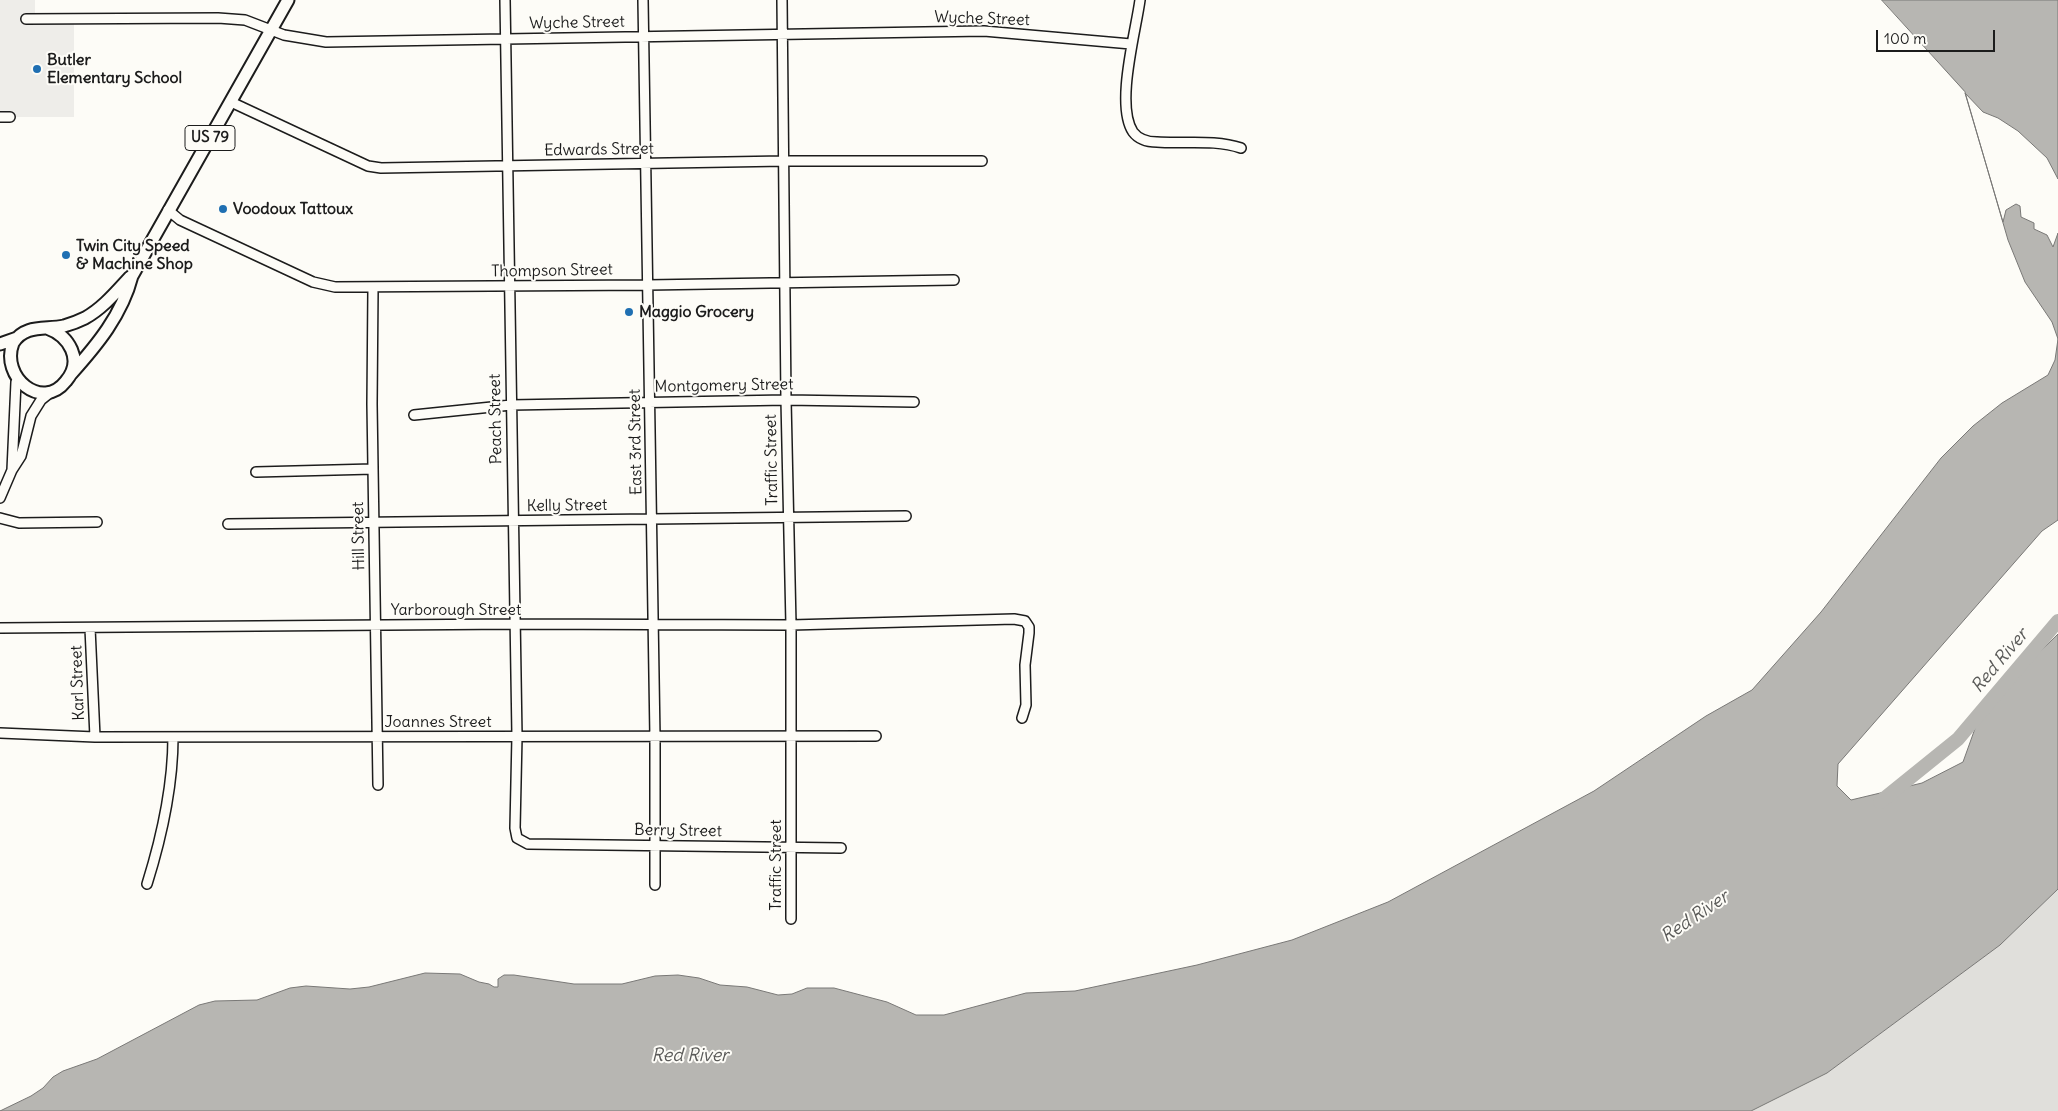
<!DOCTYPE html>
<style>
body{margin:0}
#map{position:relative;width:2058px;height:1111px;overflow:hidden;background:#fdfcf7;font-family:Delius,sans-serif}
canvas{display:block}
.scale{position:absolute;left:1876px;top:30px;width:119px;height:22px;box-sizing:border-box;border:2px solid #1c1c1c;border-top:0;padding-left:6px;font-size:15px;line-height:18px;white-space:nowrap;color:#1c1c1c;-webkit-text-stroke:4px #fdfcf7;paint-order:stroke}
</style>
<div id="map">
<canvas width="2058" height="1111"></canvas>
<div class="scale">100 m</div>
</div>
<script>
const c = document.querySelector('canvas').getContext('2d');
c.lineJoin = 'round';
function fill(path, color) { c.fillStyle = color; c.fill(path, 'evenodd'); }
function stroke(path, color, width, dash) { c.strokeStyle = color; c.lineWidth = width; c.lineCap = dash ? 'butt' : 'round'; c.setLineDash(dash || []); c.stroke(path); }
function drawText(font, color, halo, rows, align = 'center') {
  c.font = font + ' Delius,sans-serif'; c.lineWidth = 4; c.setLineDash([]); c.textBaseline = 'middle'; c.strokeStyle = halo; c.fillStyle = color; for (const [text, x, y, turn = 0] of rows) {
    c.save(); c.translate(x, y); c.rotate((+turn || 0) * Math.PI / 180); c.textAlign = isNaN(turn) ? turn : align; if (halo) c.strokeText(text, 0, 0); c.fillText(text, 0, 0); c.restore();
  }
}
fill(new Path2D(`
 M0,0H35V20H74V117H0Z`), '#eeede9');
fill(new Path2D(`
 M2058,889V1111H1751L1827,1073L2000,945Z`), '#e0dfdb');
const water = new Path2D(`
 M1882,0H2058V179L2047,158L2018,131L1998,118L1983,112L1965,93L2003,222L2006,210L2016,204L2020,206L2021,217L2034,223V229L2047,235L2053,247L2058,233V520L2042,531L1838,764L1837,786L1851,800L1922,783L1963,762L1982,709L2058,634V889L2000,945L1827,1073L1751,1111H0L31,1096L43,1088L53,1077L63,1071L97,1059L199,1005L215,1001L257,1000L290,988L306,986L350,989L369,987L425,973L460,974L479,982L489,984L494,987H498V979L504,975H514L574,984H622L655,976L678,975L699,978L720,985L747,987L778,995L792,994L807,988H834L887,1002L916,1015H944L1026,993L1075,991L1197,965L1292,940L1388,902L1594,791L1706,716L1752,690L1821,612L1941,458L1973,426L2002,403L2048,375L2055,360L2058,339L2052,322L2025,282L2008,240L1965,92Z`);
fill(water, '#b7b6b2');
stroke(water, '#797876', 1);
stroke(new Path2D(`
 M1880,802L1958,739L2058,621`), '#b7b6b2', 14);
const minor = new Path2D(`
 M505,0L517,736L515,828L517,838L528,844L841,848
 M643,0L655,737V885
 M782,0L786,400L791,625V919
 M1140,0C1136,31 1115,105 1133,132C1139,140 1148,142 1157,142C1184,144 1215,139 1241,148
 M26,19L218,18L245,20L284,35L326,42L984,31L1131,44
 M231,102L368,166L381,168L784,161H982
 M0,117H10
 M168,210L180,220L313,282L335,287L648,285L954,280
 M373,288L372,404L378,785
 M414,415L511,405L786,400L914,402
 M12,470L16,382
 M256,472L373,469
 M0,498L12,470L21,456L31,416L41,400L51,392
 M0,518L19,523L97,522
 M228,524L906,516
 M0,628L514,624L791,625L1014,619L1025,621L1029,627V633L1025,665L1026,705L1022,718
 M90,628L95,737
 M0,733L95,737L876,736
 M147,884C162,836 173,787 173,737`);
const major = new Path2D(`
 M47,328C69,336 84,360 66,381C42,412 0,377 13,343C25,324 45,330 64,326C71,324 79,321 85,318C103,308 116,292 130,277
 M0,344L17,338
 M71,374C97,345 122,315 132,276L288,0`);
stroke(minor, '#1c1c1c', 12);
stroke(major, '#1c1c1c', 15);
stroke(minor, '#fdfcf7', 9);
stroke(major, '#fdfcf7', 11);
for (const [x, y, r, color] of [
 [37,69,5,"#1f6fb2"],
 [223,209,5,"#1f6fb2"],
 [66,255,5,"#1f6fb2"],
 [629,312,5,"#1f6fb2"]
]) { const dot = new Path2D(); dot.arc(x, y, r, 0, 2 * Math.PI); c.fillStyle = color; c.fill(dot); stroke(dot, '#fdfcf7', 2); }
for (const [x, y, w] of [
 [210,138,50]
]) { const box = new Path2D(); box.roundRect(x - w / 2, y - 12.5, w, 25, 4); c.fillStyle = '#fdfcf7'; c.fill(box); stroke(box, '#1c1c1c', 1); }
drawText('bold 15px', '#1c1c1c', null, [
 ["US 79",210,138]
]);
drawText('16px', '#1c1c1c', '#fdfcf7', [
 ["Wyche Street",982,19,2],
 ["Wyche Street",577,23,-1],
 ["Edwards Street",599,150,-1],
 ["Thompson Street",552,271,-1],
 ["Montgomery Street",724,386,-1],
 ["Peach Street",496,419,-91],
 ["East 3rd Street",636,442,-91],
 ["Traffic Street",772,460,-91],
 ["Kelly Street",567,506,-1],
 ["Hill Street",359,536,-91],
 ["Yarborough Street",456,610],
 ["Karl Street",78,683,-92],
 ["Joannes Street",438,722],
 ["Berry Street",678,831,1],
 ["Traffic Street",776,865,-90]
]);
drawText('bold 16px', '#1c1c1c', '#fdfcf7', [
 ["Butler",47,60],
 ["Elementary School",47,78],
 ["Voodoux Tattoux",233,209],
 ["Twin City Speed",76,246],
 ["& Machine Shop",76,264],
 ["Maggio Grocery",639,312]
], 'left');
drawText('italic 18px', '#5a5a58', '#fdfcf7', [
 ["Red River",2000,661,-50],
 ["Red River",1695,917,-34],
 ["Red River",690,1056]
]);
</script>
